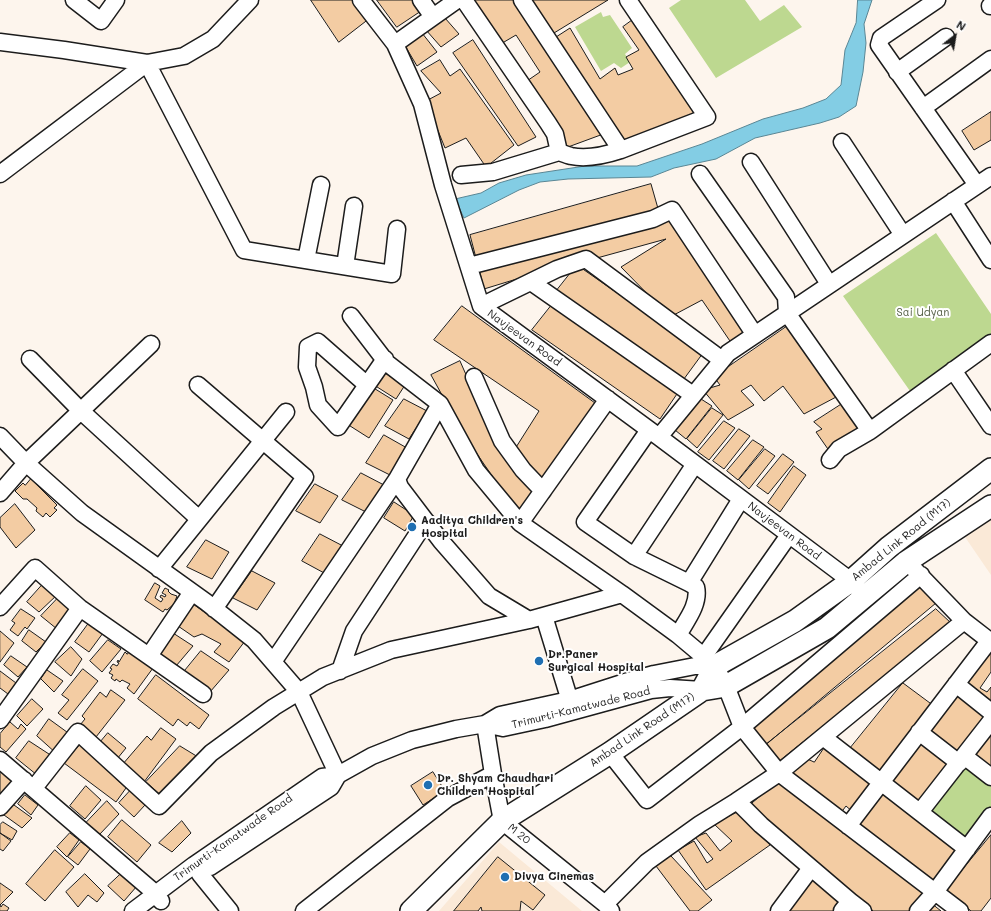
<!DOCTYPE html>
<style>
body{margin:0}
#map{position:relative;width:991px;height:911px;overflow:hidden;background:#fdf5ed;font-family:Mali,sans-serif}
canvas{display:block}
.north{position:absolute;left:935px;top:16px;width:40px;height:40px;-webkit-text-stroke:3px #fff;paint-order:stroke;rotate:31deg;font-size:11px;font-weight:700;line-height:16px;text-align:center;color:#1c1c1c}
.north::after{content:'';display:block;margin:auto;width:14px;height:18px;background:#1c1c1c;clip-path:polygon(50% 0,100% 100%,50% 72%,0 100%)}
</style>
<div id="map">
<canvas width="991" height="911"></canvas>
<div class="north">N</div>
</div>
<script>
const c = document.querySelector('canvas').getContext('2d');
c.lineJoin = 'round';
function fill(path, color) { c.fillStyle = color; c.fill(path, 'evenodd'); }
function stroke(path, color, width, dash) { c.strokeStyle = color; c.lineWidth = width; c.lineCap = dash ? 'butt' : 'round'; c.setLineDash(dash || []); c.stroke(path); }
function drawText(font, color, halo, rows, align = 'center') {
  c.font = font + ' Mali,sans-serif'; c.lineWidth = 4; c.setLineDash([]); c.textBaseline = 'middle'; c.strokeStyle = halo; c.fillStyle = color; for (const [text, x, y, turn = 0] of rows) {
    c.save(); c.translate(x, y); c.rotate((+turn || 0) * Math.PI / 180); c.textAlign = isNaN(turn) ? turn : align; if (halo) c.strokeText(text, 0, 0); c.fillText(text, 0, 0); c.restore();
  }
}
fill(new Path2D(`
 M991,519V575L965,537Z
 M499,842L582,911H439Z`), '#fae9d7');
fill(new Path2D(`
 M681,0H745L760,21L784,5L802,27L716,78L669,8Z
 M601,12L603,17L610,15L632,48L625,54L630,62L621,68L614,63L601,71L575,27Z
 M936,233L991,314V335L910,391L843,296Z
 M964,762L991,783V810L965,844L925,813Z`), '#bdd890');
const water = new Path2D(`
 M858,0H872L864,24L866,43L863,72L856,106L839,117L820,123L755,138L716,159L674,168L651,177L568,179L540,182L519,190L464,218L455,199L481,193L499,183L526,175L585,166H637L702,144L763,119L803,108L826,99L841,85L845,50L856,23Z`);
fill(water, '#83cde4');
stroke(water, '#5a8694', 1);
const building = new Path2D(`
 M311,0H357L370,18L339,42Z
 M377,0H418L424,9L397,27Z
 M472,0H517L606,133L568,147L524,83L540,72L516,35L499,45Z
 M530,0H608L554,33Z
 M445,18L459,34L441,47L426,30Z
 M634,19L699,114L623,140L556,37L570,28L600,79L615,68L618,75L633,69L626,57L639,50L623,27Z
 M422,33L437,52L417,66L404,44Z
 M473,40L536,137L518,146L453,53Z
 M440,60L450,76L460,69L514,145L486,167L466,138L445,148L426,101L441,93L421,71Z
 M991,112V140L974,150L962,131Z
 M651,184L659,212L476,258L470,235Z
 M671,214L750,332L732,344L702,300L670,317L621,267L666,239L597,258L579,260L484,289L479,269Z
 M577,265L703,353L681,383L554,294Z
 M555,301L681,388L660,419L532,330Z
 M462,306L595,403L544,481L513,452L539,411L434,340Z
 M789,325L838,396L804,414L783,386L764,401L751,385L741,391L754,405L728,420L703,390L720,385L714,377Z
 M460,361L497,445L538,493L520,510L510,502L464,435L431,375Z
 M383,372L405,385L396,399L374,385Z
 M372,387L393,400L369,438L347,424Z
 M404,399L427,411L409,439L385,426Z
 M701,399L712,406L686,439L675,430Z
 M842,404L862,430L830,452L816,432L822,429L814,422Z
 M712,408L723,415L697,448L687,439Z
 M724,421L735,428L709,460L698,452Z
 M739,429L750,436L724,469L713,461Z
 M384,435L407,448L390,475L366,463Z
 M753,440L764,447L738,480L727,471Z
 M765,449L775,456L749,489L739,480Z
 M783,454L794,462L768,494L757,486Z
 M794,466L806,475L780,512L768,503Z
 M361,473L384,485L366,512L342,500Z
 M31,479L57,505L54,508L57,510L50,517L46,513L43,517L36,511L37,508L27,499H23L15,491L23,483L25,485Z
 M315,484L338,496L320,523L296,511Z
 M394,502L414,515L405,531L384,518Z
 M15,504L35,530L16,548L0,527V518Z
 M320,534L343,546L326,574L302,561Z
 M206,540L229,552L212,579L187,567Z
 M252,571L275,583L257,610L233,598Z
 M44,583L58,594L39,612L27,602Z
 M155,583L160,586L155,598L161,602L163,599L160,597L161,595L165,597L166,595L162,593L165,588L169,590L168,591L171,594L177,596L174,604L167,610L165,609L163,612L145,600Z
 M921,584L936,603L763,747L751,728Z
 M59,597L74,609L57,629L41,616Z
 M193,604L245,641L229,662L214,652L221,644L202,634L194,637L178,626Z
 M21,609L35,618L27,629L25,627L18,636L10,630L15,623L12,621Z
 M936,609L951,623L778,762L763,747Z
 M89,623L103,633L89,652L75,642Z
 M29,630L46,642L36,652L22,641Z
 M0,631L14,643L0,662Z
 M173,633L193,646L176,666L158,653Z
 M108,640L121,649L102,672L90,661Z
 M71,647L82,659L71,676L55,662Z
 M130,651L153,668L134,694L127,688L130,684L122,680L120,682L116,679L115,681L111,678L113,675L109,673L112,669L110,668L113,664L117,666L119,663L117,662L118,660L119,662L125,652L127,654Z
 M201,651L229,670L210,692L183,673Z
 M991,653V672L980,688L987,692L991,687V708L964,687Z
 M11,656L27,667L18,677L4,665Z
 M83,669L98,681L67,720L58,713L69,700L62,695Z
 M47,670L63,681L54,692L41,679Z
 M0,671L16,683L8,694L0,688Z
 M156,675L209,715L199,729L190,722L187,726L178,719L173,726L138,699Z
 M903,683L934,706L881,778L848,751Z
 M111,690L125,700L96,737L80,725L85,719L82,716L100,692L106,697Z
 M958,694L991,717L958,759L926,732Z
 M32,699L43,709L27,726L17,716Z
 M49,719L71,735L57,754L37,736Z
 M10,722L18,729L21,724L26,729L6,752L0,747V734Z
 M161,728L176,739L144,782L122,765L147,736L151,740Z
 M991,730V773L969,756Z
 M108,733L126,748L117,759L98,745Z
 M920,740L953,764L920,806L888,779Z
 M29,741L52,756L37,775L16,758Z
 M827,744L854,766L852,770L875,784L854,813L846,806L840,814L789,775L803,757L814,762Z
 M80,745L126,788L116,802L64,763Z
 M180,746L198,757L163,797L146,782Z
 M2,772L13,781L2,795L0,793V774Z
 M433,772L445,791L423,805L411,786Z
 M781,779L926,892L910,911H873L749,806Z
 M86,786L101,800L85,819L70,806Z
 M882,789L963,851L933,886L855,824Z
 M130,791L145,805L134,817L119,803Z
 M25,795L38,805L31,815L18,804Z
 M107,801L119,814L99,835L86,823Z
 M14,805L32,818L22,828L4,815Z
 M742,810L770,845L706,890L678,850L694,841L707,863L713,859L695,837L706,833L720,851L732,841L714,824Z
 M122,820L151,845L137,862L108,837Z
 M182,821L191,833L172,852L159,843Z
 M3,822L17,831L12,840L0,833V825Z
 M0,833L11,841L3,851L0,849Z
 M70,833L79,840L67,857L57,847Z
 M991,835V898L981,911H971L946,890Z
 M81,842L90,849L78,865L68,857Z
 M55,850L74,867L45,901L26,884Z
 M671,856L712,900L698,911H690L656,866Z
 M498,857L545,895L533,910L521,901L520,911H482L481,907L478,911H454Z
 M123,872L137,886L124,901L108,886Z
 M85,874L104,893L97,902L88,895L78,907L66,892Z
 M815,876L842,901L834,911H787Z
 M0,883L13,892L0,905L1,907L3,904L9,908L7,911H0Z
 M931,903L941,911H924Z`);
fill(building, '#f3cca3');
stroke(building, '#1c1c1c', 1);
const minor = new Path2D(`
 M74,0L101,21L116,0
 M361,0L395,44
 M421,0L433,17
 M457,0L395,44L422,104L443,185L481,306L659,437L851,581L858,589
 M522,0L621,150L707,117L628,0
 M937,0L881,38L879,45L977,185
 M990,6H991
 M0,42L64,50L147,63L244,250L392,274L397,229
 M897,72L946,37
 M923,108L991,59
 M842,142L903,235
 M559,152C562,153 567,155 571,156C586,159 606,155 621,150
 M751,162L829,284
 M0,174L147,63L184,56L213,39L250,0
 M700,174L786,297L787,313L870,431L991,343
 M461,175L493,172L559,152L555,134L548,123L464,0
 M953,201L991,260
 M306,260L321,185
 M345,266L354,206
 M469,266L653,219L672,210L755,335
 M531,282L693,395
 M481,306L557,269L586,259L722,360
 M351,316L387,363L440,404L397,479L400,487L441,541L489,596L529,620
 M30,359L81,411L199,519
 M953,370L991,426
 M474,377L502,441L523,470L543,491
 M198,385L305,477L214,609
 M367,385L318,342L308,347L307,367L314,387L318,405L338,427L385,359
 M440,404L476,470L520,523
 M649,430L585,522L634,556L689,583L741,499
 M0,436L26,463L82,513L206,602L254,640L299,692L338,775
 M659,437L728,353L991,176
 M830,460L839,449L870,431
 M0,493L26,463L151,344
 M634,556L695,464
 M159,569L286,412
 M914,569L964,621
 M622,594L678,635L715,666L726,686L742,727L779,773L960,911
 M0,607L35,568L80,608L203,694
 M544,616L573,711
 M678,635C686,621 700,604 696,587L689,583
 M149,656L192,592
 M704,656L789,535
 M273,662L397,479
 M340,671L354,631L426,521
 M956,684L991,712
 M0,720L80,608
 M485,724L493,774L502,821L605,904L611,911
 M485,724L503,728L545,719L651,690L670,688L702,690
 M919,732L959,763
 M823,737L967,849
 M610,753L647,800L742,727L921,575
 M964,756L991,777
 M0,760L155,893L161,901
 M34,788L78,732L159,806L211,753L274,707L323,677L391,650L529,620L622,594L520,523L608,399
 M0,807L24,780
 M920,812L991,721
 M848,826L989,641
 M210,867L331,787L338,775
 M200,874L230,911
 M850,901L863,911
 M605,904L647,862L700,824L737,801
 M133,911L194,865L322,777L338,775L372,756L412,740L456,729L485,724L500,715L569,700L625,682L654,674L695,666H715
 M304,911L448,798L493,774
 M779,911L811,868
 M842,911L850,901L761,825L737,801L779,773L964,621L991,642
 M918,911L935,892L991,816`);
const major = new Path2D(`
 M702,690L726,686L827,628L906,562L991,506
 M411,911L502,821L610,753L702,690L715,666L795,621L851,581L889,547L991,469`);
stroke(minor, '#1c1c1c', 19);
stroke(major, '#1c1c1c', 24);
stroke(minor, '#fff', 16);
stroke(major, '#fff', 21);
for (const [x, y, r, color] of [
 [412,527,5,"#1f6fb2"],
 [539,661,5,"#1f6fb2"],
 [428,785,5,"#1f6fb2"],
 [505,877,5,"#1f6fb2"]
]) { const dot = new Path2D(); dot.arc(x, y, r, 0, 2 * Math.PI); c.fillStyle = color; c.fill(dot); stroke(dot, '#fff', 1.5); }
drawText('11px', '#545e45', '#fff', [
 ["Sai Udyan",923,313]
]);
drawText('11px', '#1c1c1c', '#fff', [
 ["Navjeevan Road",524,338,36],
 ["Navjeevan Road",784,531,37],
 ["Ambad Link Road (M17)",901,540,-39],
 ["Trimurti-Kamatwade Road",581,708,-14],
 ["Ambad Link Road (M17)",642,730,-34],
 ["M 20",519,834,39],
 ["Trimurti-Kamatwade Road",233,838,-35]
]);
drawText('bold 11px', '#1c1c1c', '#fff', [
 ["Aaditya Children's",421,521],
 ["Hospital",421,534],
 ["Dr.Paner",548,655],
 ["Surgical Hospital",548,668],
 ["Dr. Shyam Chaudhari",437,779],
 ["Children Hospital",437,792],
 ["Divya Cinemas",514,877]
], 'left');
</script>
